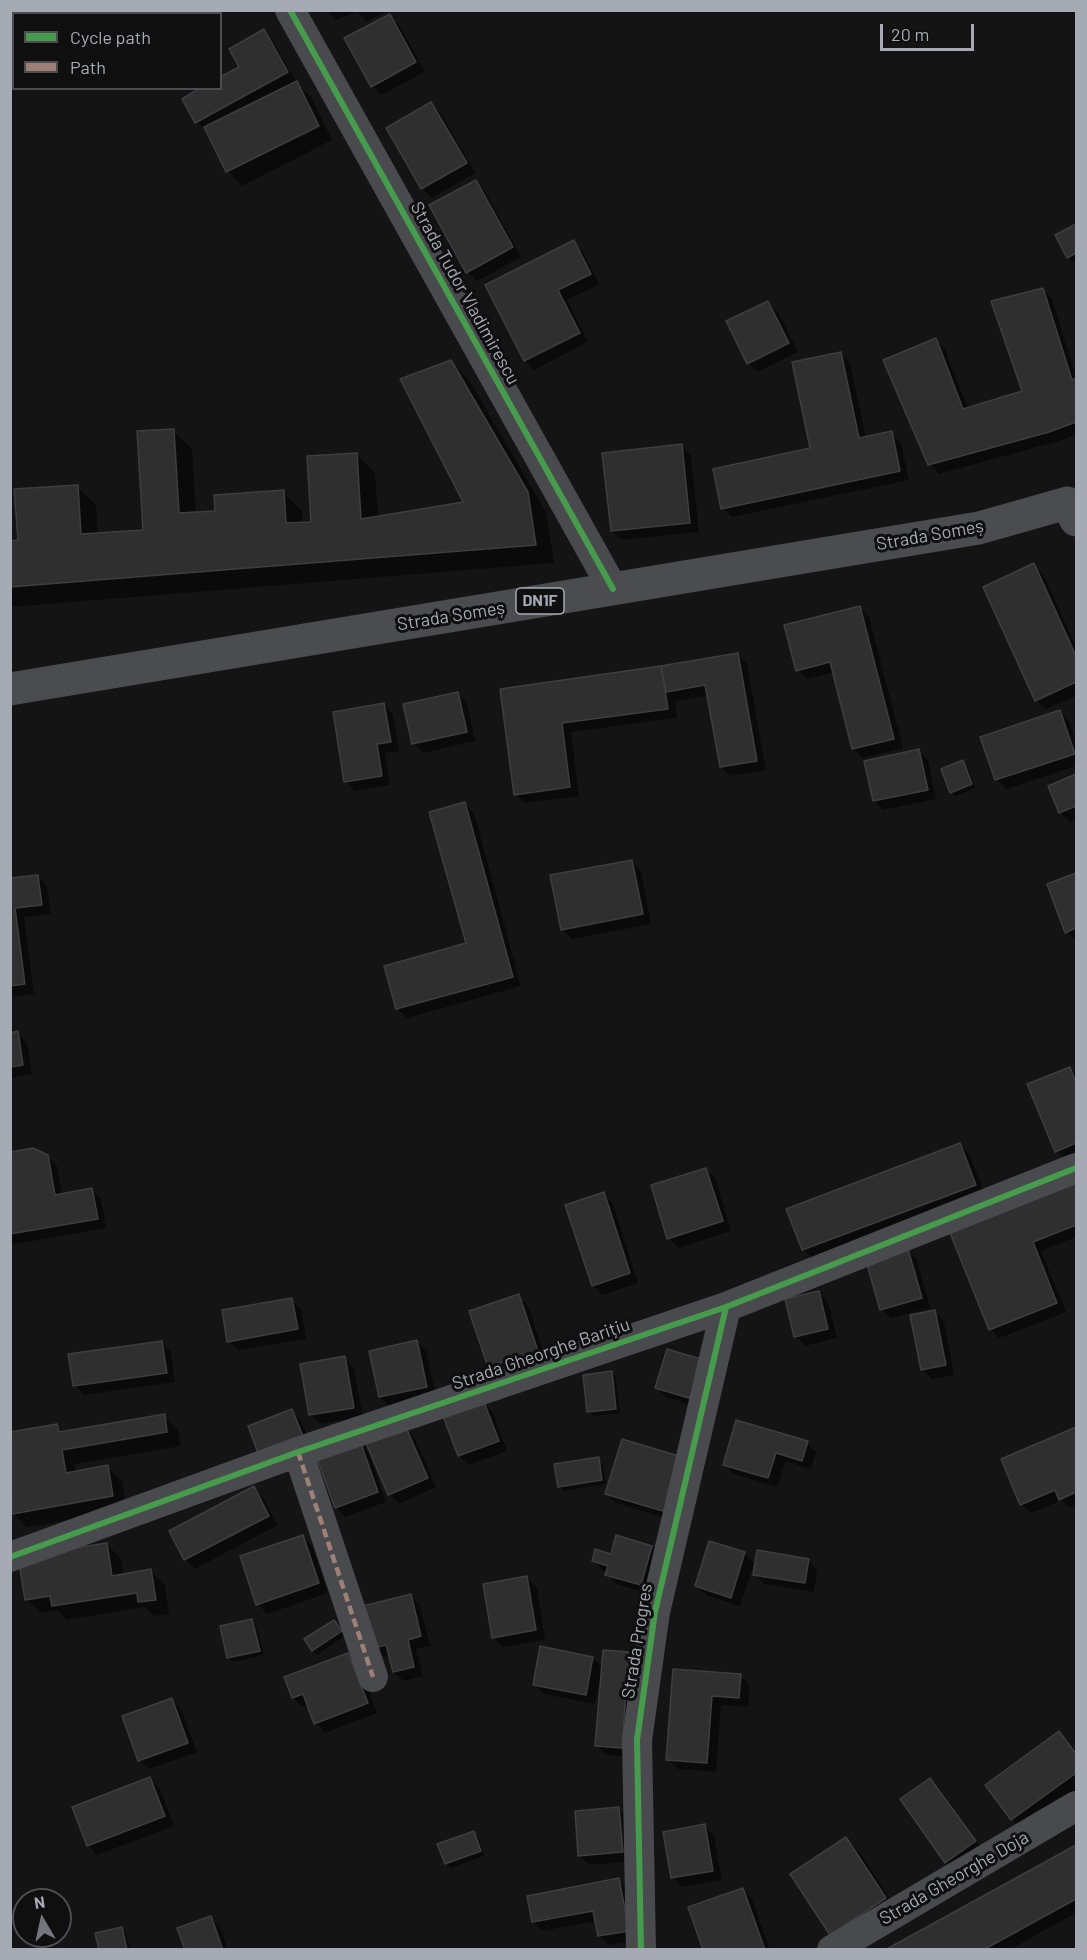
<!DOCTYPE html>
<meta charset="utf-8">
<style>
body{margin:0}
#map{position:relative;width:1087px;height:1960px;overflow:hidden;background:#141415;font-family:Barlow,sans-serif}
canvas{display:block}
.frame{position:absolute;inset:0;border:12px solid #a6aab5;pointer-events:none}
.legend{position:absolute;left:12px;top:12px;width:210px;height:78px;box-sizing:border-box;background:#0f0f10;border:2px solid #4b4d52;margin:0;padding:8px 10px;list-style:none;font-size:18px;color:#a6aab5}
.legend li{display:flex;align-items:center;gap:12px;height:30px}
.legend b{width:30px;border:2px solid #4b4d52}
.north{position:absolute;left:12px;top:1888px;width:60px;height:60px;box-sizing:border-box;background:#0f0f10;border:2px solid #4b4d52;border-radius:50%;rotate:351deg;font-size:16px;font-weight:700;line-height:24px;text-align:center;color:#a6aab5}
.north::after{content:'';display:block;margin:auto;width:21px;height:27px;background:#73767d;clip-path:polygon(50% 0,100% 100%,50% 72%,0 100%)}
.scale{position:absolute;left:880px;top:24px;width:94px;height:27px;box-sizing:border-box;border:3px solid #a6aab5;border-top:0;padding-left:8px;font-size:18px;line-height:21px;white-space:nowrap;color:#a6aab5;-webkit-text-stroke:4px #0f0f10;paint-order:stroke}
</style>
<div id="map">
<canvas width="1087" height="1960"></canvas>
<div class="frame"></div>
<ul class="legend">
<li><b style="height:8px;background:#469c4c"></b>Cycle path</li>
<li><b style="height:8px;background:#9e8076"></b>Path</li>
</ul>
<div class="north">N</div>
<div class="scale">20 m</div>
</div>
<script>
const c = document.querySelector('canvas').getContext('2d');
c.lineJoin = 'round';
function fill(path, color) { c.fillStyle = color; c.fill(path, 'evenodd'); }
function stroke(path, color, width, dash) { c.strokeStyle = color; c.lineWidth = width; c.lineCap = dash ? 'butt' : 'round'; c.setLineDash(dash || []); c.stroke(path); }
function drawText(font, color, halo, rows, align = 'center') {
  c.font = font + ' Barlow,sans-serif'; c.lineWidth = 6; c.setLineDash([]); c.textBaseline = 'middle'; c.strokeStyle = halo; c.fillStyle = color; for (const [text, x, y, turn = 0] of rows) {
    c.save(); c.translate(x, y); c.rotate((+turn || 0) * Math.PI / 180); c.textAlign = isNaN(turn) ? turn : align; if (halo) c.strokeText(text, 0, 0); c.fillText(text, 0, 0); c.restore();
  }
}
fill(new Path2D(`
 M391,10L366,21L357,12L336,20L326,10Z
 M389,16L399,25L425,72L381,95L372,86Z
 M264,31L273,41L297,83L311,97L332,140L242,186L228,171L207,131L197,122L184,99L220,88L241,67Z
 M431,104L441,113L475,173L432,198L422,188L388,129Z
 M475,182L485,191L521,257L477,281L467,272Z
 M1076,226V265L1068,257L1057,236Z
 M573,242L583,252L599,284L567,300L588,342L534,370L525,360Z
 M1043,289L1052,299L1076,377V434L1059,441L939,474L930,464L935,340L945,349L968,409L1024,392Z
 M768,303L778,312L798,352L758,372L748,363Z
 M840,353L850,363L866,438L891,433L901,443L909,480L732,517L722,508L812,449Z
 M451,362L469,380L546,512L554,563L10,607V542H19L77,487L96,505L98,535L145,532L173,431L192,449L196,514L216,512L283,492L302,511L303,524L312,523L357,455L375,473L378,518L466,503Z
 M681,446L691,456L699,532L622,540L612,531Z
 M1034,565L1043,574L1076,647V696L1046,709L1036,700Z
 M860,608L869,617L903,748L863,758L853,748L834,672L807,679L797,670Z
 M737,654L747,664L766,770L731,776L721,767L708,696L675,701L677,718L571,732L579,796L525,803L516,794L502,690L662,668Z
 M458,694L467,703L475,741L423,753L413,743Z
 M384,705L393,714L399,751L385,753L390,785L355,791L346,781Z
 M1060,712L1069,721L1076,743V766L1006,789L996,779Z
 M918,751L928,760L936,799L883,810L874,800Z
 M962,762L967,766L975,788L956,796L951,792Z
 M1076,776V819L1070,822L1060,812L1049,787Z
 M464,804L474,813L521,986L407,1018L397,1008L468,944Z
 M632,861L641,871L651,924L572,939L563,930L552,876Z
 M1076,875V941L1067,932L1049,885Z
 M38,876L47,886L51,914L24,917L34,994L10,997V880Z
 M17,1033L27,1043L32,1074L10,1078V1034Z
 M1070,1069L1076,1075V1156L1066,1160L1057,1151Z
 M960,1145L969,1154L985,1194L813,1259L804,1250L788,1210Z
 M10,1154L47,1156L57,1166L62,1195L92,1190L101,1199L106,1228L10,1245Z
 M706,1170L716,1179L731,1231L678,1248L669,1238Z
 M1076,1179V1237L1041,1251L1066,1312L999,1338L990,1329L950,1229Z
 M604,1194L613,1204L638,1283L602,1295L593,1285Z
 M908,1250L917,1260L930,1308L891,1318L881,1309Z
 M819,1293L828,1302L837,1338L805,1346L796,1336Z
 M518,1296L528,1306L546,1360L499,1376L490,1367L471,1312Z
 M291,1300L301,1309L306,1339L238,1350L229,1341Z
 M934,1312L944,1321L954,1375L932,1379L922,1369Z
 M417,1342L426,1351L436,1396L390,1406L380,1397Z
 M162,1343L171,1352L175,1382L84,1395L74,1385Z
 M668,1351L701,1408L666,1397L657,1388Z
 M345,1358L354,1368L363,1417L320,1424L310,1415Z
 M612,1373L616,1377L620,1413L593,1416L589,1411Z
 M484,1403L493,1413L507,1451L468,1465L459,1455Z
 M292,1411L301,1420L311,1446L260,1452Z
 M164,1415L178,1430L181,1446L75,1464L76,1472L107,1467L122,1481L127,1510L27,1527L13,1513L10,1499V1434L57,1426L63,1433Z
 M405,1427L414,1437L436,1487L399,1504L390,1494Z
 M1076,1428V1506L1070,1508L1062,1500L1031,1513L1021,1504L1002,1460Z
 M623,1441L675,1521L616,1503L607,1494Z
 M359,1443L369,1453L386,1502L345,1517L336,1507Z
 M807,1443L816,1452L811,1469L785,1461L778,1487L734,1474L725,1465Z
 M598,1459L602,1463L606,1484L564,1491L559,1486Z
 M254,1488L263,1498L278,1525L195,1569L185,1559Z
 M302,1536L312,1546L328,1593L267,1614L258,1604Z
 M107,1544L121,1559L124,1575L151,1571L165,1585L169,1614L154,1616L145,1607L67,1620L58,1610L41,1613L26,1599Z
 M651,1547L661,1556L651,1594L616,1584L607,1574V1572L603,1571L594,1561Z
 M744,1553L754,1563L740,1606L706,1595L696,1586Z
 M808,1560L817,1570L814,1592L764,1584L754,1574Z
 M527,1578L537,1588L545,1640L502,1647L493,1637Z
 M410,1596L420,1605L430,1646L416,1649L423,1676L404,1681L394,1672L390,1656L384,1657L375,1648Z
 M252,1621L256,1625L264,1655L233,1662L229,1657Z
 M338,1626L345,1636L317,1655L313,1650Z
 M348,1654L358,1664L377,1713L325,1733L316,1723L308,1704L302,1707L293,1697Z
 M629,1654L638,1664L631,1757L607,1755L597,1746L602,1682H600L595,1704L544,1694L534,1684L593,1658L603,1668Z
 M675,1671L740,1676L750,1685L748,1707L721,1705L716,1772L677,1769L668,1759Z
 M172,1700L181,1709L197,1752L149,1769L139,1760Z
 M1059,1733L1076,1753V1789L1021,1829L1012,1819Z
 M150,1779L160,1789L174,1826L97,1855L88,1845Z
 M930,1780L940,1789L984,1851L956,1872L946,1862L902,1800Z
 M619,1809L628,1818L632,1861L589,1865L580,1856Z
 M704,1826L714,1836L722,1880L682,1887L672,1877Z
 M473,1833L478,1837L484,1856L450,1868L446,1863Z
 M846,1839L860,1853L899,1912L845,1948Z
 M1076,1847V1913L1009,1950H888Z
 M619,1880L628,1890L638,1940L609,1945L599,1936L596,1921L543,1931L533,1921Z
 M743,1890L752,1899L770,1950H705Z
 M211,1918L220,1927L228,1950H186Z
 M122,1929L126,1933L130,1950H100Z`), '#0007');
const building = new Path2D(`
 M390,14L416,62L371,87L344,38Z
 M264,29L288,72L195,123L182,99L200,88H220V77L239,67L229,49Z
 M297,81L319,126L226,172L204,127Z
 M431,102L467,163L421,189L386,128Z
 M476,180L513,247L466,273L429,205Z
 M1076,224V253L1067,258L1055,235Z
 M574,240L591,274L558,290L580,333L524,361L485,285Z
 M1043,288L1072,380L1076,378V422L1049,432L928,465L883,360L936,338L963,409L1022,391L991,301Z
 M768,301L789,343L747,364L726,321Z
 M841,352L859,438L892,431L900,471L721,509L713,469L810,448L792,362Z
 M451,360L528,492L536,545L10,587V541L18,540L14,489L78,485L81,534L143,530L137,431L174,429L179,513L215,511L214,495L284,490L286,523L311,522L307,456L357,453L361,519L463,502L400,379Z
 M682,444L690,523L611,531L602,453Z
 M1034,563L1076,656V682L1035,701L983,587Z
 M860,606L894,739L852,749L830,662L796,671L784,625Z
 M738,653L757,761L720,767L705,685L666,692L661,666Z
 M661,666L668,709L562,723L570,787L514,795L500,689Z
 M458,692L467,732L412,744L403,704Z
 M384,703L391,742L377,744L382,776L344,782L333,712Z
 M1060,710L1075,754L995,780L980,737Z
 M919,749L928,790L873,801L864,761Z
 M963,760L972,784L950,793L941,769Z
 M1076,774V806L1059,813L1048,786Z
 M465,802L513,977L396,1009L384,966L466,943L429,812Z
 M632,860L643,914L561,930L550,875Z
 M1076,873V928L1065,933L1047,884Z
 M38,875L42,905L15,908L25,984L10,986V878Z
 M18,1031L23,1065L10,1067V1033Z
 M1070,1067L1076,1083V1143L1055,1152L1027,1084Z
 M960,1143L976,1185L802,1250L786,1209Z
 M33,1148L48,1155L55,1195L92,1188L98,1219L10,1234V1152Z
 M706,1168L723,1221L667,1239L651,1185Z
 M1076,1178V1225L1033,1242L1057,1303L989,1330L948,1228Z
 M604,1192L630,1273L592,1286L565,1205Z
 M908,1249L922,1298L880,1310L866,1261Z
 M819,1291L828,1329L794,1337L785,1299Z
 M519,1294L538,1351L488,1367L469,1311Z
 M292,1298L298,1329L227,1342L222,1310Z
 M935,1310L946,1365L921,1370L910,1315Z
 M417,1340L427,1387L379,1397L369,1351Z
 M162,1341L167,1373L73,1386L68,1354Z
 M667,1349L704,1360L692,1399L655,1388Z
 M345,1356L354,1408L309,1415L300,1364Z
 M612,1371L616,1409L587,1412L583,1375Z
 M484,1402L499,1441L458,1456L443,1416Z
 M292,1409L303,1436L258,1453L248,1426Z
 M165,1414L167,1432L62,1450L66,1473L108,1465L113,1496L12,1514L10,1432L57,1424L59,1432Z
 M736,1420L808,1441L802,1461L776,1453L768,1478L723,1465Z
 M405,1425L428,1478L388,1495L366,1443Z
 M1076,1427V1492L1059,1500L1055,1490L1020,1505L1001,1459Z
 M622,1439L682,1457L666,1512L605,1494Z
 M360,1441L378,1492L335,1508L316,1456Z
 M599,1457L602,1480L558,1487L554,1464Z
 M254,1486L269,1516L184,1560L169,1531Z
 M303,1535L319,1583L256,1605L240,1556Z
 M616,1535L652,1546L641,1585L605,1575L608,1566L592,1561L595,1549L611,1554Z
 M709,1541L745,1552L731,1598L695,1586Z
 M107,1543L112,1576L151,1569L156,1600L138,1602L137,1593L52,1606L50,1596L25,1600L18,1557Z
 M757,1550L809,1559L805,1583L753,1575Z
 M527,1576L536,1630L492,1638L483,1584Z
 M411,1594L421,1636L408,1640L414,1667L393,1672L386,1645L373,1648L363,1606Z
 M252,1619L260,1651L227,1658L220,1626Z
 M334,1620L342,1631L312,1651L304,1639Z
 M540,1646L593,1657L586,1695L533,1685Z
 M603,1650L629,1652L622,1748L595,1746Z
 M348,1653L368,1703L314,1724L303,1694L292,1698L284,1677Z
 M673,1669L741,1674L739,1698L712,1696L707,1763L666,1760Z
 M172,1698L188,1743L138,1761L122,1716Z
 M1059,1731L1076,1754V1773L1011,1820L985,1785Z
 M150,1777L165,1816L87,1846L72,1807Z
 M930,1778L976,1841L945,1863L900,1799Z
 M619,1807L623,1852L578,1856L575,1811Z
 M705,1824L713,1871L671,1878L663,1832Z
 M474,1831L481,1851L445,1864L437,1844Z
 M846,1837L886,1898L830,1935L790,1874Z
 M1076,1845V1899L983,1950H885Z
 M619,1878L629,1931L598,1936L593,1911L532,1922L527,1896Z
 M743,1888L765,1950H703L688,1907Z
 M211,1916L223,1950H185L177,1928Z
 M122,1927L127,1950H99L95,1933Z`);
fill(building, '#2f2f30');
stroke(building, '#3d3e41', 1.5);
stroke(new Path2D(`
 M290,10L613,589
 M298,1452L373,1677
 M10,1557L298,1452L726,1307L1076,1168
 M641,1950L637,1740L655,1612L726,1307
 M832,1950L1076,1806`), '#494a4d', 30);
stroke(new Path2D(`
 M10,689L979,528L1067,503L1076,520`), '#4b4c4f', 33);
stroke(new Path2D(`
 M298,1452L373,1677`), '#9e8076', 4.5, [9, 4.5]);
stroke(new Path2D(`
 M290,10L613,589
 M10,1557L298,1452L726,1307L1076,1168
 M641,1950L637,1740L655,1612L726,1307`), '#469c4c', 6);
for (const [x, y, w] of [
 [540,601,48]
]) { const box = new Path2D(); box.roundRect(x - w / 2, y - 13, w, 26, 4.5); c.fillStyle = '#0f0f10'; c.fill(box); stroke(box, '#a6aab5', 1.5); }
drawText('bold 16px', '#a6aab5', null, [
 ["DN1F",540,601]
]);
drawText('18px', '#a6aab5', '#0f0f10', [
 ["Strada Tudor Vladimirescu",465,293,61],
 ["Strada Someș",930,535,-10],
 ["Strada Someș",451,616,-9],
 ["Strada Gheorghe Barițiu",541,1354,-19],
 ["Strada Progres",637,1641,-81],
 ["Strada Gheorghe Doja",954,1878,-30]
]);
</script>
